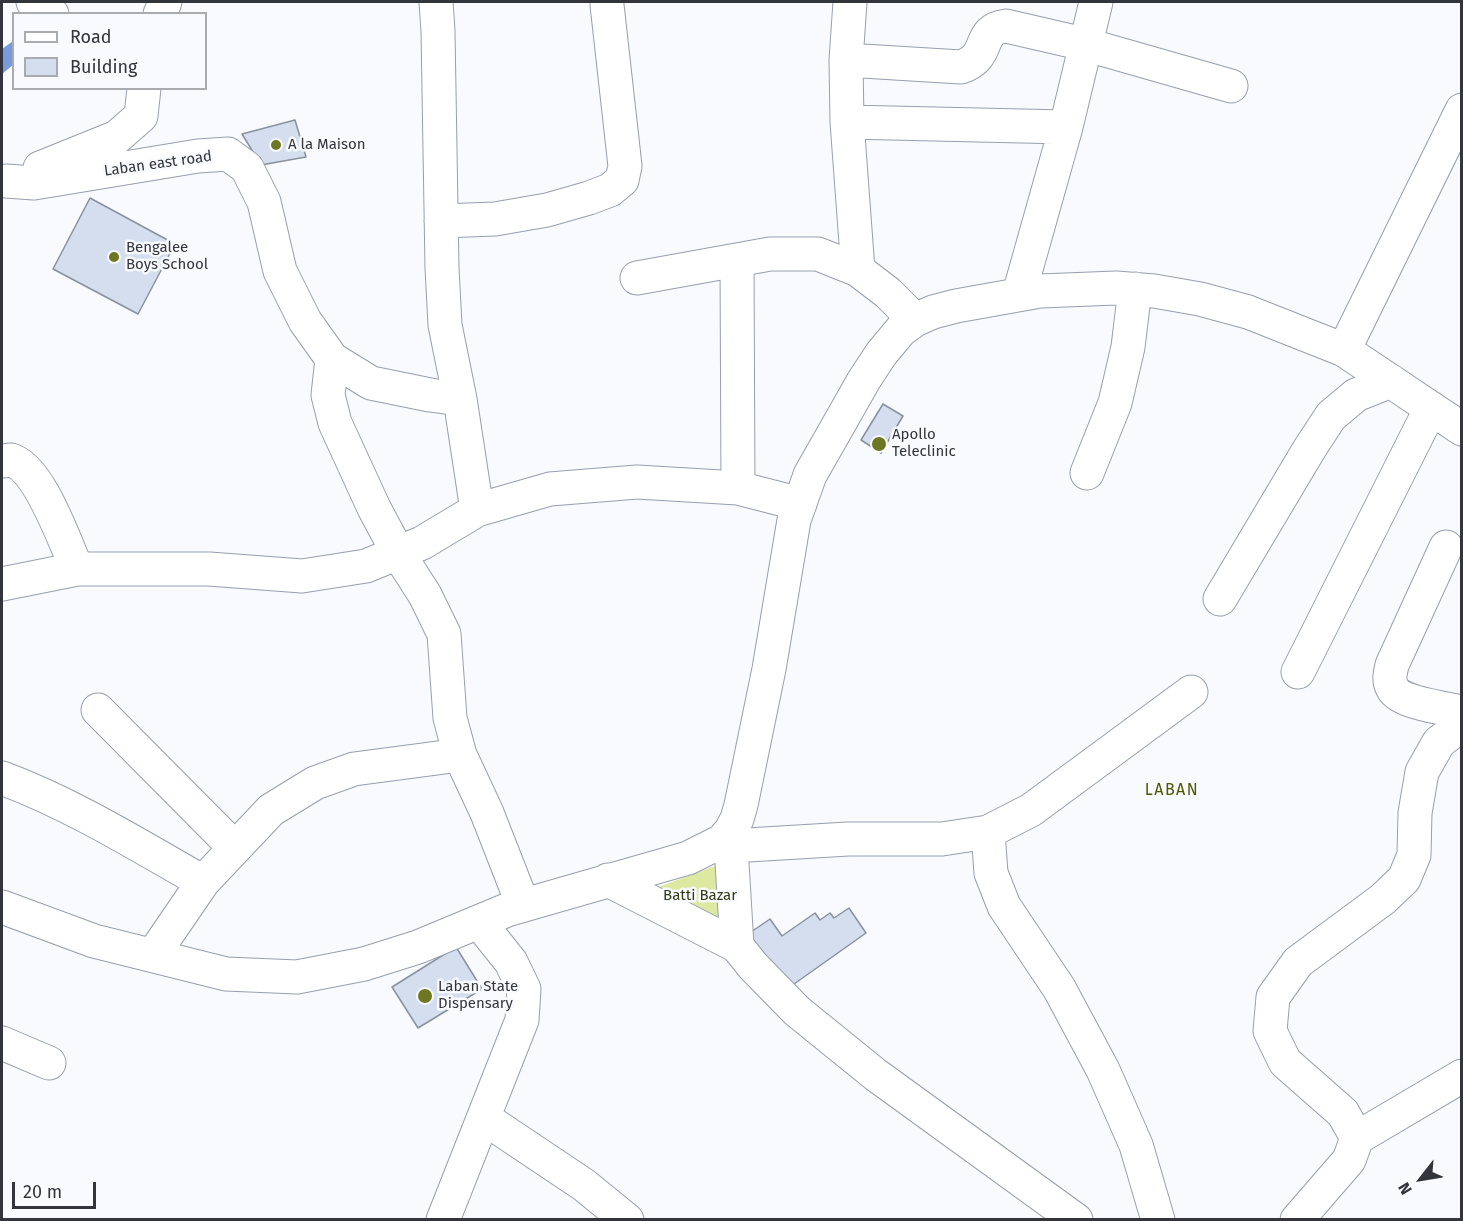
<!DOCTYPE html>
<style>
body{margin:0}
#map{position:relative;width:1463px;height:1221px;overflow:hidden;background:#f8fafe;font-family:"Fira Sans",sans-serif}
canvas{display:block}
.frame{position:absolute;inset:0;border:3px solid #32353c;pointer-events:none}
.legend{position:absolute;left:12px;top:12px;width:195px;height:78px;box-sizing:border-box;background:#f8fafe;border:2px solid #a9abb0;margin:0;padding:8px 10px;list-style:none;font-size:18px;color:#32353c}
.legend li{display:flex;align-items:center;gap:12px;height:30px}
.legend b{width:30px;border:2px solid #a9abb0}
.north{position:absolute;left:1391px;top:1149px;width:60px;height:60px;-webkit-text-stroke:4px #f8fafe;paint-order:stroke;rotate:239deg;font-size:16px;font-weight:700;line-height:24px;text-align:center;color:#32353c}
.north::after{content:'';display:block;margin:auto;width:21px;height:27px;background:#32353c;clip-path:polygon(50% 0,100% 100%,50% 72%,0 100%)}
.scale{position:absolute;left:12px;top:1182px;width:84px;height:27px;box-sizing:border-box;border:3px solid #32353c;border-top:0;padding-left:8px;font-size:18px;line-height:21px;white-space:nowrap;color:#32353c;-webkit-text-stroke:4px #f8fafe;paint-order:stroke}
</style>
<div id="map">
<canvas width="1463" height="1221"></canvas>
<div class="frame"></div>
<ul class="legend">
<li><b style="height:8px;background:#fff"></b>Road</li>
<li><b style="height:16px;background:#d4deee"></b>Building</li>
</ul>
<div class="north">N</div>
<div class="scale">20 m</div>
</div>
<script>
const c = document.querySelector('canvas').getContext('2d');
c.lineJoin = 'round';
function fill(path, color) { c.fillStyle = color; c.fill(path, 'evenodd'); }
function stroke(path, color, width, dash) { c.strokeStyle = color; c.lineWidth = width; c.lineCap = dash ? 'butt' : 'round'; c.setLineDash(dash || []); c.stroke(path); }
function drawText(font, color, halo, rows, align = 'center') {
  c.font = font + ' "Fira Sans",sans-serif'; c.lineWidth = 5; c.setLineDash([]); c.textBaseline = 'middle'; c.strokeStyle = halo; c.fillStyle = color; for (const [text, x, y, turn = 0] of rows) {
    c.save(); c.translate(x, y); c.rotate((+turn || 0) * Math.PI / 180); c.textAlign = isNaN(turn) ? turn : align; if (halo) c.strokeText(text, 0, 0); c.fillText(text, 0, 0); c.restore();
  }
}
fill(new Path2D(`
 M723,863L726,935L642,893Z`), '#dde8a0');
fill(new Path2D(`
 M13,41V65L2,74V49Z`), '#789bdc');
const building = new Path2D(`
 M295,120L306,157L261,165L242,134Z
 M90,198L175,244L138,314L53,269Z
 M883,404L903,416L881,453L861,440Z
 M849,908L866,933L787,989L748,934L770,919L782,936L815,913L820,920L830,913L834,918Z
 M456,947L482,989L418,1028L392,987Z`);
fill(building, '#d4deee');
stroke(building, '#8891a0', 1.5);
const minor = new Path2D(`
 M33,2L52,14
 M436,2L438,31L442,268L445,325L460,399L477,510
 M850,2L846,60L847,122L858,270
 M160,14L165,2
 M846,60L961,67C993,56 975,30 1006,26L1084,44L1231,86
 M847,122L1066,127
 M40,168L117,137L141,116L144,88
 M6,181L34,183L198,156L228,154L247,168L264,202L280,271L305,321L332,359L371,383L430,395L460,399
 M441,221L495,219L547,210L589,198L610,190L622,180L625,166L607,5
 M737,260L738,488
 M637,278L770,254H818L858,270L888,293L915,320
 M1019,294L1066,127L1096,2
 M1344,350L1462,110
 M332,359L328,395L335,423L374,508L398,553L425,595L444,634L450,718L460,755L487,813L523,905
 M2,461C2,461 10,460 11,460C40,468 65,543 77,569
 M1087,473L1115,403L1128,347L1135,289
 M1446,547L1392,665C1390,674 1388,681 1393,689C1401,703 1445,708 1462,712
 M2,584L77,569H209L302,576L366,566L422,543L477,510L550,489L637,482L738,488L800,504
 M1220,599L1310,448L1331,416L1356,395L1391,381
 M1298,672L1431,408
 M98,710L235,848
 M2,778C72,804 138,845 203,882
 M988,832L991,873L1004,906L1059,988L1103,1070L1136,1145L1158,1220
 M727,835L731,846L737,946L753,966L797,1011L876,1075L1076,1220
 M731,846L848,839H942L988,832L1031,810L1191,692
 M608,880L737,946
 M2,907L94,941L226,974L297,977L364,964L418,947L507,910L688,858L722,841L730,832L737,819L741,805L769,669L794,520L810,475L864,380L881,354L901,330L915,320L933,312L956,306L1040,291L1116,288L1154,291L1200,299L1248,312L1344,350L1462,429
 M153,955L203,882L271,810L315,783L354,769L460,755
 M2,1043L49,1063
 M484,1118L584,1185L627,1220
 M1357,1138L1462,1076
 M443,1220L522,1020L524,989L511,962L479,922
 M1297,1220L1349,1160L1357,1138L1343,1113L1285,1062L1270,1031L1273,997L1298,962L1383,899L1404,879L1414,855L1415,813L1422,772L1439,742L1462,725`);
stroke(minor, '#969fae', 35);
stroke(minor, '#fff', 33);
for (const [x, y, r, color] of [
 [276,145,6,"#6d7721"],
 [114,257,6,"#6d7721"],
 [879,444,8,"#6d7721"],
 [425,996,8,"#6d7721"]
]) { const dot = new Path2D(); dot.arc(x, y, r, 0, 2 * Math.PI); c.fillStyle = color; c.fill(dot); stroke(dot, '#f8fafe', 2); }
drawText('15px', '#32353c', '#f8fafe', [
 ["A la Maison",288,145],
 ["Bengalee",126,248],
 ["Boys School",126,265],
 ["Apollo",892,435],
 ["Teleclinic",892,452],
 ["Laban State",438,987],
 ["Dispensary",438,1004]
], 'left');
drawText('15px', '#32353c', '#f8fafe', [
 ["Laban east road",158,164,-8]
]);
drawText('15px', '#333815', '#f8fafe', [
 ["Batti Bazar",700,896]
]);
c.letterSpacing = '1.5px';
drawText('16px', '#4f5700', '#f8fafe', [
 ["LABAN",1172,791]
]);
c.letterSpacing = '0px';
</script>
